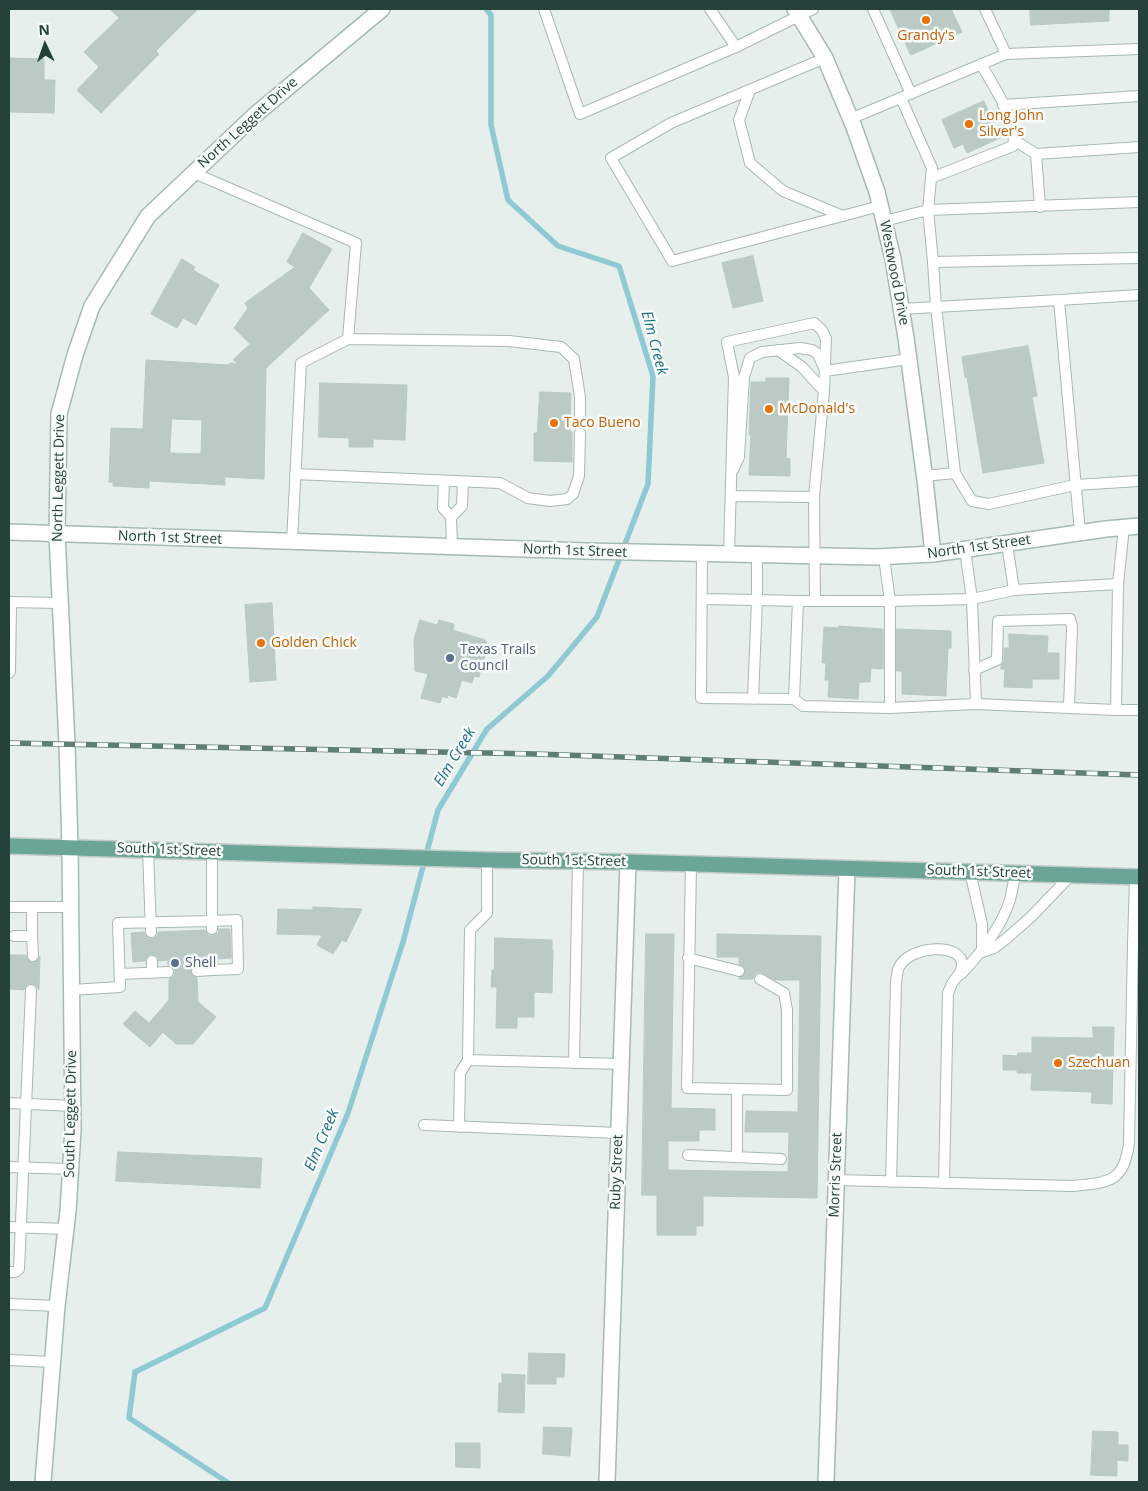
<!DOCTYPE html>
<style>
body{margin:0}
#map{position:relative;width:1148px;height:1491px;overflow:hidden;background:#e6efeb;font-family:"Open Sans",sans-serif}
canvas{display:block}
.frame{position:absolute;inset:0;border:10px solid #24423a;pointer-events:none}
.north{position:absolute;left:20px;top:20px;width:50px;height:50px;-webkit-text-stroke:4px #f7fbf9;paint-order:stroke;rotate:357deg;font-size:14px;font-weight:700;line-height:20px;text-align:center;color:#24423a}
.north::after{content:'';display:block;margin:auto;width:18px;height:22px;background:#24423a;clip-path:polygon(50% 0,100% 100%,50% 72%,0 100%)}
</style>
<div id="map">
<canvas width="1148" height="1491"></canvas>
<div class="frame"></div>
<div class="north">N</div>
</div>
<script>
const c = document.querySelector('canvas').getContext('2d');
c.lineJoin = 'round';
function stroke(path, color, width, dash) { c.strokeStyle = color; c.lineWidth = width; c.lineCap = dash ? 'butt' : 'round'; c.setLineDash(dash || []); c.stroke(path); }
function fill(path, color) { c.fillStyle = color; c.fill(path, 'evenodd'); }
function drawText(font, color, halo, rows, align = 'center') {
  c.font = font + ' "Open Sans",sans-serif'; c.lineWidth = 5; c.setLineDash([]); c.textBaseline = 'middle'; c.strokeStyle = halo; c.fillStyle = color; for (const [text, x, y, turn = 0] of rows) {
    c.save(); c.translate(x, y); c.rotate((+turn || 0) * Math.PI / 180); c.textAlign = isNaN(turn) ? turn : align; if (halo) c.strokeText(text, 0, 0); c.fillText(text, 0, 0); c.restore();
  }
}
stroke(new Path2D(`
 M227,1482L129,1418L135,1372L265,1308L348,1113L403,942L438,810L487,729L548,676L597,617L648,484L653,376L619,266L558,246L508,200L491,125V15L486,9`), '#8ec9d4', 5.5);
const building = new Path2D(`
 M110,9H198L156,51L159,54L101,113L77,90L99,67L84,52L119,18Z
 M890,9H951L962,32L911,55Z
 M1030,9H1109V21L1031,25Z
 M9,58L44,59V80H55L54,113L9,112Z
 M984,101L1000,138L967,153L963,144L954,148L942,120Z
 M303,233L332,249L309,288L329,310L266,368L264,479L225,477V485L149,481V488L113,486V482H109L111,428L143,429L146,360L228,365L230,363L239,364L233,360L250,344L234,328L248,308L245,303L295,267L287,262ZM172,419L202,420L201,454L170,453Z
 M753,256L763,301L733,308L722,263Z
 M182,259L195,267L193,270L219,285L196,325L183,318L177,328L151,314Z
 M1028,346L1037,396L1032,397L1044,463L983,473L967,377H965L962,357Z
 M766,378H789L786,458L790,459V476L749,475L751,435H749L751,382H766Z
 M320,383L407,385L405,440L373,439V447H349V438L319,437Z
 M540,392L571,393L570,431L572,432V462L534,461V433H537Z
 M272,603L276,680L250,682L245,605Z
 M420,620L437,625L439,620L454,624L453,630L485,640L488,645L479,677L474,676L472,683L462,680L456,698L448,695L447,698L442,696L440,703L421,698L428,674L415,671L414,640Z
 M839,626L883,629V669L871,668L870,682H859L858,699L828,697L829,680H825L826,663H822L824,627L839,628Z
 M897,629L951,631V648H948L946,696L902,694V671H897Z
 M1009,634L1048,636L1047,653H1059V679H1032V688L1004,687L1005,669H1001V666L1004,661V648H1009Z
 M313,907L362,909L346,942L342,940L333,954L317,945L322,935L277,934L278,909L313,910Z
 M219,929H230L231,958L219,959L216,953H209L206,955L205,960H197V964L193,966L190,971L192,975L197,978L198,1002L216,1017L193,1044H176L163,1032L150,1047L123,1024L135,1011L149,1023L169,1000V979L174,976L175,971L172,966L168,965V960L159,961L158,957L152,954L148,955L145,961L133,962L131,933L144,932L147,938L152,939L157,936L158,932L205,930L208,935L212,936L218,933Z
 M646,934H674L671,1108L715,1109V1130H699V1141H668V1170L788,1172L789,1132H745L746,1111L798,1112L800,980H775L761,972L756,973L753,979H739V978L744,975L745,969L743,966L739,964V957H717V934L821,936L817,1198L703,1196V1226H696V1235H657V1195H642Z
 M495,938L552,940V950H553L552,993L534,992V1017H517V1028H496L497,987H491L492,970H494Z
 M9,955H26L28,960L33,963L37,961L40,956L39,990L35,985L31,983L26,986L24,990L9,989Z
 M1093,1027H1114L1112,1104L1091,1103L1092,1092L1031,1090L1032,1073H1017V1070H1003V1055L1017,1056L1018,1053H1032V1037L1093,1038Z
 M118,1152L262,1158L260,1188L116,1181Z
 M529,1353L565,1354L564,1377H556V1384H528Z
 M502,1374L525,1375L524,1413L498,1412L499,1383H502Z
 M544,1427L572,1428L570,1456L543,1454Z
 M1093,1431L1118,1432V1445H1128V1461L1117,1460V1476L1091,1475Z
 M456,1443H480V1468L456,1467Z`);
fill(building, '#bbcac4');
stroke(building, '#b8c9c2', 1);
const lane = new Path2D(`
 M544,9L580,114L736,47L813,9
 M710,9L736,47
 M873,9L911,94
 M985,9L1006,54
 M825,58L671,123L611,158L672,261L880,206
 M750,90L739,120L750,163L783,191L843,216
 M1003,105L1139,96
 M850,119L1006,54L1139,49
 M1014,140L1036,154L1040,207
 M1036,154L1139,147
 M194,173L356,243L348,339
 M931,178L1013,146C1019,122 993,86 981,64
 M884,221L928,210L932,168L901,98
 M933,262L1139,258
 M1059,300L1139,295
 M901,309L1059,300L1080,532
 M778,350L802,367L824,391
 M825,371L909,359
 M733,470L739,457L744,377L750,358L762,352L800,348L812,350L818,354L824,368
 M955,473L972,501L989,504L1075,485L1139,481
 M295,474L500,483L528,498L550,501L567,499L573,494L579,476L580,433
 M924,476L955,473L936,307L933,262L928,210L1139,202
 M444,481L443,508L451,517L452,547
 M731,496L814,497
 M451,517L462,506L463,482
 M292,542L301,363L348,339L509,341L561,347L574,359L580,397V420
 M702,554L701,698L794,699L798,601L757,600V555
 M729,554L734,377L727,342L814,323L822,330L826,339L824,391L814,497L815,601
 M1014,590L1118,584L1124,527
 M702,599L757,600L753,699
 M798,601H890L884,557
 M9,602L60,603
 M974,670L997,660L998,621L1070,619L1072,627L1069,707
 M9,673L10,672L11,602
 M794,699L803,706L890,708V601L972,599L965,550
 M976,704L1116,710L1118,584
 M890,708L976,704L972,599L1014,590L1007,544
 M1116,710H1139
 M148,850L151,932
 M487,860V913L470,930L468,1060L621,1064
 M691,865L687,1088L787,1090V1010L784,993L760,979
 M970,872L982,924V951
 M9,907H70
 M212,929V921L237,920L238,969L212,970
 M14,936H32V907
 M32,936L33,956
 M982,952L994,948L1007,938L1032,916L1071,875
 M688,958L739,971
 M152,961V973
 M197,971L212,970V959
 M120,974L168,972
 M961,974C981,953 1001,928 1010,900C1012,891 1014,882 1015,873
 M71,990L120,987L118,923L212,921V852
 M574,1063L578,861
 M9,1103L72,1106
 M424,1125L619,1133
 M459,1127L460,1073L468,1060
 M688,1155L781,1159
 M737,1157V1089
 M9,1167L70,1169
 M836,1180L1073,1186C1109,1182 1124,1183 1129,1143L1133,944L1135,877
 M891,1182L896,982C897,978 897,971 899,967C910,945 964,942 962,966C961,974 957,976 953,982C951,985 950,989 948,993L944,1183
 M9,1227L66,1229
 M9,1272H15L19,1269L31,990
 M9,1304L57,1306
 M9,1360L52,1362`);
const street = new Path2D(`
 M795,9L825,58L854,127L877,192L893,259L906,338L925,480L933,554
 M607,1482L628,862
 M826,1482L847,869`);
const secondary = new Path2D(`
 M9,532L585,551L876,557L933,554L1106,529L1139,526
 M43,1482L57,1306L68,1211L73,1130L70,848L67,744L57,534L59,414L75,355L92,306L148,216L256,114L382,9`);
const primary = new Path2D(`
 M9,846L487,860L628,862L1139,877`);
stroke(lane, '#a8b8b2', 12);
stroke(street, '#a8b8b2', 18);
stroke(secondary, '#a4bbb3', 18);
stroke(primary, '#c2cac8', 18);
stroke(lane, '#fff', 10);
stroke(street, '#fff', 15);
stroke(secondary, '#fff', 15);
stroke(primary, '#6aa596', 15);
const rail = new Path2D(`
 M9,743L535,754L1139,775`);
stroke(rail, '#5f7d75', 5.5);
stroke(rail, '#f7fbf9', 4, [11]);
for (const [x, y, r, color] of [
 [926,20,5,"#e8710a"],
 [969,124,5,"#e8710a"],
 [769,409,5,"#e8710a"],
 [554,423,5,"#e8710a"],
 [261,643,5,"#e8710a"],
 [450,658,5,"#5c6f8a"],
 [175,963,5,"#5c6f8a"],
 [1058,1063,5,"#e8710a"]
]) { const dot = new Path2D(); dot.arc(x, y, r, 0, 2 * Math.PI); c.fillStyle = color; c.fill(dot); stroke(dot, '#f7fbf9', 2); }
drawText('14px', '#c56008', '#f7fbf9', [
 ["Grandy's",926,36,"center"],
 ["Long John",979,116],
 ["Silver's",979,132],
 ["McDonald's",779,409],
 ["Taco Bueno",564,423],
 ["Golden Chick",271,643],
 ["Szechuan",1068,1063]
], 'left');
drawText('14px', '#24423a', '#f7fbf9', [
 ["North Leggett Drive",248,123,-42],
 ["Westwood Drive",894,273,79],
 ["North Leggett Drive",59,478,-89],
 ["North 1st Street",170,538,2],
 ["North 1st Street",979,547,-8],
 ["North 1st Street",575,551,2],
 ["South 1st Street",169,850,2],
 ["South 1st Street",574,861,1],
 ["South 1st Street",979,872,2],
 ["South Leggett Drive",71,1114,-89],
 ["Ruby Street",617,1172,-88],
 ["Morris Street",836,1175,-88]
]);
drawText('14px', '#4e5e75', '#f7fbf9', [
 ["Texas Trails",460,650],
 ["Council",460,666],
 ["Shell",185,963]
], 'left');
drawText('italic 15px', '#1c6f80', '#f7fbf9', [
 ["Elm Creek",654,343,75],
 ["Elm Creek",455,757,-59],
 ["Elm Creek",322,1140,-67]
]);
</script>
